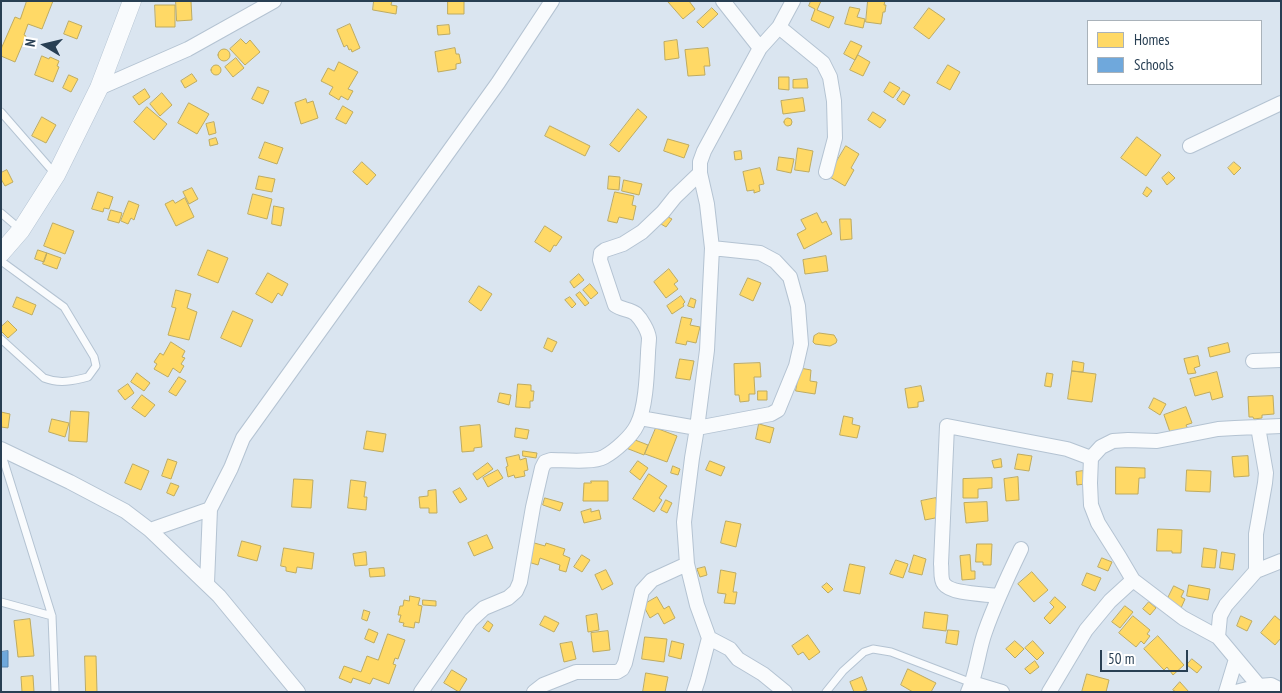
<!DOCTYPE html>
<style>
body{margin:0}
#map{position:relative;width:1282px;height:693px;overflow:hidden;background:#dae5f0;font-family:"PT Sans Narrow",sans-serif}
canvas{display:block}
.frame{position:absolute;inset:0;border:2px solid #283f53;pointer-events:none}
.legend{position:absolute;left:1087px;top:20px;width:175px;height:65px;box-sizing:border-box;background:#fff;border:1px solid #a9b2ba;margin:0;padding:6px 9px;list-style:none;font-size:15px;color:#283f53}
.legend li{display:flex;align-items:center;gap:10px;height:25px}
.legend b{width:25px;border:1px solid #a9b2ba}
.north{position:absolute;left:20px;top:20px;width:50px;height:50px;-webkit-text-stroke:4px #fff;paint-order:stroke;rotate:279deg;font-size:14px;font-weight:700;line-height:20px;text-align:center;color:#283f53}
.north::after{content:'';display:block;margin:auto;width:18px;height:22px;background:#283f53;clip-path:polygon(50% 0,100% 100%,50% 72%,0 100%)}
.scale{position:absolute;left:1100px;top:650px;width:88px;height:22px;box-sizing:border-box;border:2px solid #283f53;border-top:0;padding-left:6px;font-size:15px;line-height:18px;white-space:nowrap;color:#283f53;-webkit-text-stroke:4px #fff;paint-order:stroke}
</style>
<div id="map">
<canvas width="1282" height="693"></canvas>
<div class="frame"></div>
<ul class="legend">
<li><b style="height:14px;background:#ffd966"></b>Homes</li>
<li><b style="height:14px;background:#6fa8dc"></b>Schools</li>
</ul>
<div class="north">N</div>
<div class="scale">50 m</div>
</div>
<script>
const c = document.querySelector('canvas').getContext('2d');
c.lineJoin = 'round';
function fill(path, color) { c.fillStyle = color; c.fill(path, 'evenodd'); }
function stroke(path, color, width, dash) { c.strokeStyle = color; c.lineWidth = width; c.lineCap = dash ? 'butt' : 'round'; c.setLineDash(dash || []); c.stroke(path); }
const homes = new Path2D(`
 M27,1H53L42,29L28,24L24,35L26,36L15,62L1,56V49L15,17L20,19Z
 M176,1H191L192,20L177,21Z
 M374,1H392L391,5L397,6L396,14L373,10Z
 M448,1H464V14H448Z
 M689,1L695,9L683,19L668,2Z
 M811,1H821L817,10L834,17L829,28L811,20L815,9L809,6Z
 M868,1H885L884,5H886L885,12H883L881,24L866,22Z
 M155,5H175V27H156Z
 M850,7L860,9L857,17L865,19L863,28L845,24Z
 M712,8L718,14L703,28L697,22Z
 M929,8L945,19L929,39L914,28Z
 M69,21L82,26L77,39L64,34Z
 M350,24L360,48L352,52L351,49L349,50L347,45L344,47L337,30Z
 M449,25L450,34L438,35L437,26Z
 M241,39L246,44L250,40L260,52L245,65L230,49Z
 M677,40L679,58L665,60L664,42Z
 M851,41L862,46L855,60L844,54Z
 M455,48L456,54H459L461,63L456,64V69L438,72L435,52Z
 M708,48L710,66H704L705,75L688,76L685,50Z
 M218 55a6 6 0 1 1 12 0a6 6 0 1 1-12 0Z
 M858,55L870,62L863,76L850,70Z
 M42,56L49,59L50,57L59,61L57,66L59,67L53,82L35,75Z
 M236,58L244,68L233,77L225,67Z
 M339,62L358,72L348,89L353,91L348,100L341,96L339,100L329,94L333,87L321,81L328,68L334,71Z
 M948,65L960,72L950,90L937,83Z
 M211 70a5 5 0 1 1 10 0a5 5 0 1 1-10 0Z
 M192,74L197,81L185,88L181,81Z
 M69,75L78,79L71,92L63,88Z
 M779,77H789V90L779,89Z
 M807,79L808,88H793V80Z
 M890,82L900,88L893,98L884,92Z
 M258,87L269,91L263,104L252,99Z
 M145,89L150,97L139,105L133,97Z
 M903,91L910,95L904,105L897,100Z
 M162,93L172,105L160,116L150,104Z
 M803,98L805,111L783,114L781,101Z
 M306,99L307,103L313,101L318,118L301,124L295,103Z
 M189,103L209,114L197,134L178,123Z
 M343,106L353,112L346,124L336,119Z
 M147,107L167,124L154,140L134,122Z
 M638,109L647,117L619,152L610,145Z
 M873,112L886,120L880,128L868,120Z
 M42,117L56,125L46,143L32,136Z
 M784 122a4 4 0 1 1 8 0a4 4 0 1 1-8 0Z
 M214,122L216,133L209,135L206,124Z
 M550,126L590,146L585,156L545,136Z
 M1137,137L1161,155L1146,176L1121,158Z
 M216,138L218,144L210,146L209,140Z
 M668,139L689,145L684,158L664,151Z
 M265,142L283,148L277,164L259,158Z
 M846,146L859,154L851,168L854,170L845,186L828,176Z
 M798,148L813,151L809,172L795,170Z
 M741,151L742,159L735,160L734,152Z
 M779,157L794,159L791,173L777,170Z
 M362,162L376,175L367,185L353,172Z
 M1234,162L1241,168L1234,175L1228,168Z
 M760,168L764,184L759,185L760,191L754,193V190L747,191L743,172Z
 M7,170L13,182L5,186L1,179V173Z
 M1169,172L1175,178L1167,185L1162,178Z
 M259,176L275,179L272,192L256,189Z
 M609,176L620,177L619,190L608,189Z
 M624,180L642,184L639,195L622,191Z
 M1147,187L1152,191L1147,197L1143,194Z
 M192,188L198,199L189,204L183,192Z
 M98,192L113,197L109,209L104,208L103,212L92,209Z
 M615,192L634,196L632,205L636,206L633,220L619,217L617,223L608,221Z
 M253,194L272,199L267,219L248,214Z
 M185,198L194,217L176,226L165,204L173,200L175,203Z
 M129,201L139,205L134,220L131,218L128,224L121,221Z
 M274,206L284,208L281,226L272,224Z
 M111,210L122,213L119,223L108,220Z
 M817,213L822,223L826,221L832,234L804,249L797,234L806,229L801,220Z
 M666,216L672,219L666,227L661,224Z
 M840,219H851L852,239L841,240Z
 M53,223L74,231L65,254L44,246Z
 M545,226L562,237L556,246L554,245L550,252L535,242Z
 M38,250L47,253L44,262L35,259Z
 M208,250L228,258L218,283L198,275Z
 M47,253L61,258L57,269L43,264Z
 M826,256L828,271L805,274L803,260Z
 M669,269L678,281L674,284L678,289L666,298L654,282Z
 M268,273L288,284L282,296L278,293L272,303L256,294Z
 M579,274L584,280L574,288L570,282Z
 M748,278L761,283L753,301L740,295Z
 M590,284L598,293L591,299L583,290Z
 M479,286L492,294L481,311L469,302Z
 M176,290L191,294L187,308L197,312L189,340L168,335L176,308L172,307Z
 M580,292L589,303L585,306L576,295Z
 M681,296L685,302L683,304L684,306L672,314L667,306Z
 M17,297L36,305L32,315L13,307Z
 M570,297L576,304L572,308L565,300Z
 M691,298L696,300L694,308L688,306Z
 M233,311L253,320L241,347L221,338Z
 M682,317L692,319L690,325L700,327L696,343L687,341L686,345L676,343Z
 M8,321L17,330L8,338L1,331V327Z
 M819,333L834,335L837,340L836,343L830,346L815,344L813,342L814,336Z
 M548,338L557,342L552,352L544,348Z
 M171,342L185,351L182,357L185,358L181,364L184,366L180,373L173,368L168,377L154,369L157,364L154,362L160,353L163,355Z
 M1228,343L1230,352L1210,357L1208,348Z
 M1198,356L1200,366L1194,368L1196,373L1188,374L1184,359Z
 M680,359L694,361L690,380L676,378Z
 M1073,361L1084,363L1083,372L1072,371Z
 M760,363L761,377H754L755,394H749V401L740,402L739,395H735L734,364Z
 M800,368L811,370L810,381L817,382L815,394L796,391Z
 M1072,371L1096,374L1092,402L1068,399Z
 M1217,372L1223,397L1212,400L1210,392L1195,396L1190,379Z
 M137,373L150,383L144,391L131,382Z
 M1047,373L1053,374L1051,387L1045,386Z
 M179,377L186,381L176,396L169,392Z
 M128,384L134,393L125,400L118,391Z
 M518,384L531,385V391H534L533,401H530V408L516,407Z
 M921,386L924,401L918,402V407L908,408L905,389Z
 M758,391H767V400H758Z
 M500,393L511,395L509,405L498,402Z
 M142,395L155,405L145,417L132,408Z
 M1273,396L1274,414L1262,415V418L1254,419L1253,417H1249L1248,397Z
 M1154,398L1166,404L1160,415L1149,408Z
 M1186,407L1192,423L1186,425L1188,429L1171,435L1164,415Z
 M71,411L89,412L87,442L69,441Z
 M1,412L10,414L8,428L1,427Z
 M844,416L853,418L852,424L860,426L857,438L840,435Z
 M52,419L69,423L65,437L49,432Z
 M759,424L774,428L770,443L756,439Z
 M480,425L482,447L474,448V451L462,452L460,427Z
 M516,428L529,430L527,439L515,437Z
 M656,428L677,436L667,462L645,454Z
 M367,431L386,434L383,452L364,449Z
 M630,438L648,445L644,455L626,448Z
 M523,451L537,453L536,458L523,456Z
 M1018,454L1032,456L1029,471L1015,469Z
 M519,455L520,460L526,458L528,470L524,471L525,476L515,478L514,475L508,477L506,467L508,466L506,458Z
 M1248,456L1249,476L1234,477L1232,457Z
 M168,459L177,462L171,479L162,476Z
 M1001,459L1002,467L994,468L992,461Z
 M638,461L648,468L640,480L630,472Z
 M710,461L725,467L721,476L706,470Z
 M488,463L493,469L477,480L473,474Z
 M133,464L149,471L141,490L125,483Z
 M673,466L680,469L678,475L671,473Z
 M1116,467L1145,468V478H1139L1138,494H1116Z
 M498,470L503,478L488,487L483,478Z
 M1187,470L1211,471L1210,492L1186,491Z
 M1083,471L1085,484L1077,485L1076,472Z
 M649,474L667,486L659,498L662,500L654,512L633,499Z
 M1018,477L1019,500L1006,501L1004,479Z
 M992,478V488L978,489V498H963V479Z
 M294,479L313,480L311,508L292,507Z
 M351,480L366,482L364,497H367L366,510L348,508Z
 M591,481H608V501H583L584,483H591Z
 M171,483L179,486L174,496L167,493Z
 M460,488L467,499L460,503L453,492Z
 M436,490L437,513H429V508H420L419,497L428,496V491Z
 M545,498L563,503L560,511L543,505Z
 M936,498L940,517L925,520L921,501Z
 M666,500L672,503L667,513L661,510Z
 M987,502L988,521L966,523L964,503Z
 M591,509V512L599,510L601,519L584,523L581,512Z
 M726,521L741,524L736,547L721,543Z
 M1158,529L1182,530L1181,553H1172V551H1157Z
 M487,535L493,548L474,556L468,543Z
 M242,541L261,546L257,561L238,556Z
 M531,542L545,546L546,543L565,549L563,555L570,558L566,572L559,570L560,565L540,558L538,565L525,561Z
 M977,544H992L991,565H983V562H976Z
 M284,548L314,553L312,569L297,567L296,573L286,571V567L281,566Z
 M1204,548L1217,550L1215,568L1202,567Z
 M366,552L367,565L355,566L353,554Z
 M1222,552L1235,554L1233,570L1220,568Z
 M582,555L590,560L582,572L574,567Z
 M914,555L926,559L922,575L909,572Z
 M970,555L971,571H975V579L962,580L960,556Z
 M1102,558L1112,562L1108,571L1098,567Z
 M896,560L908,564L903,578L890,574Z
 M850,564L865,567L860,594L844,591Z
 M705,567L707,575L700,577L697,569Z
 M384,568L385,576L370,577L369,569Z
 M606,570L613,584L602,590L595,575Z
 M721,570L736,573L733,592H737L735,604L724,603L726,594L718,593Z
 M1032,572L1048,590L1034,602L1018,584Z
 M1087,573L1101,578L1095,591L1082,585Z
 M827,583L833,589L828,593L822,587Z
 M1189,585L1210,589L1208,600L1187,596Z
 M1174,586L1184,591L1181,597L1185,599L1181,608L1167,600Z
 M410,596L420,598L418,605L422,606L419,623L415,622L414,628L403,626L404,623L399,622L401,615H398L400,606H403L404,600L409,601Z
 M657,597L664,609L669,606L675,618L664,624L658,613L650,618L643,605Z
 M1055,597L1066,607L1050,624L1044,618L1054,607L1050,603Z
 M423,600L436,601V606L423,605Z
 M1149,602L1156,608L1150,615L1143,609Z
 M1125,606L1133,612L1120,628L1112,622Z
 M364,610L370,612L367,621L362,619Z
 M925,612L948,615L946,631L923,628Z
 M597,614L599,630L588,632L586,616Z
 M545,616L559,623L554,632L540,625Z
 M1133,616L1150,630L1147,634L1150,636L1144,644L1141,641L1136,647L1119,633Z
 M1241,616L1252,621L1247,631L1237,626Z
 M1275,616L1281,621V638L1275,645L1261,633Z
 M30,619L34,656L18,657L14,621Z
 M488,621L493,625L489,632L483,628Z
 M369,629L378,633L374,643L365,639Z
 M948,630L959,631L957,645L946,643Z
 M608,631L610,650L593,652L591,633Z
 M388,634L405,640L398,659L395,658L393,664L396,665L389,684L373,678L370,684L353,678L351,683L339,678L344,666L361,672L367,656L378,660Z
 M808,635L820,652L809,660L803,652L798,655L792,646Z
 M1158,636L1184,665L1173,675L1167,667L1164,670L1144,649Z
 M645,637L667,639L664,662L642,659Z
 M672,641L684,644L681,659L669,656Z
 M1015,641L1024,649L1015,658L1006,649Z
 M1033,641L1044,653L1037,660L1025,648Z
 M572,642L576,659L564,662L560,644Z
 M85,656H96L97,692H86Z
 M1192,659L1202,667L1197,673L1187,665Z
 M1035,661L1039,667L1030,674L1025,669Z
 M908,669L936,683L931,692H913L901,685Z
 M452,670L467,679L459,692L444,683Z
 M646,673L668,677L665,692H643Z
 M1087,674L1109,680L1106,692H1082Z
 M33,676L34,692H22L21,677Z
 M862,677L867,690L861,692H854L850,682Z
 M1180,682L1189,692H1176L1173,690Z`);
fill(homes, '#ffd966');
stroke(homes, '#beab60', 1);
const schools = new Path2D(`
 M8,651V667H1V652Z`);
fill(schools, '#6fa8dc');
stroke(schools, '#5a88b3', 1);
const service = new Path2D(`
 M1,112L56,175
 M1,213L21,230
 M1,261L64,307L94,357L96,366L88,377C73,381 59,384 44,378L1,339
 M1,452L52,616L55,692
 M1,602L52,616
 M826,692L843,671L864,652L873,649L891,652L972,683`);
const minor = new Path2D(`
 M723,1L760,48
 M779,27L823,63L830,77L834,101L835,138L826,172
 M99,88L188,49L274,1
 M1190,146L1281,103
 M1253,361L1281,360
 M640,418L697,428L771,414L778,410L796,366L801,344L798,306L790,277L775,261L760,253L712,248
 M1,449L70,482L125,511L150,530L219,596L298,692
 M150,530L210,509
 M1256,571L1281,561
 M207,583L210,509L231,468L243,438L498,83L552,1
 M998,596C986,594 951,594 944,584C940,579 942,570 941,564L947,426L1067,449L1091,458
 M1218,637L1220,616L1226,605L1256,571V534L1265,483L1266,473L1258,427
 M709,638L730,649L738,659L763,674L785,692
 M972,683L1002,692
 M1259,686L1218,637L1183,618L1133,580L1120,558L1098,523L1091,505L1090,483L1091,458L1101,447L1113,441L1128,440L1157,441L1218,429L1235,428L1281,426
 M421,692L471,620L484,608L508,598L516,591L520,582L533,507L542,468L545,462L551,460C564,460 593,463 604,457C615,451 632,436 637,425C646,408 647,373 648,353C648,348 649,343 649,338C648,330 641,319 636,314C630,309 622,310 615,305L600,260L601,253L605,250L623,244L642,232L663,212L675,197L700,173
 M534,692L543,685L576,672H617L622,669L625,663L642,591L652,580L687,564
 M694,692L698,680L709,638L697,605L687,564L684,522L692,458L697,428L707,350L712,248L707,204L700,173V162L704,151L760,48L779,27L793,1
 M968,692C977,673 978,651 985,632C995,603 1008,576 1021,549
 M1049,692L1086,630L1110,601L1133,580
 M1226,692L1236,659
 M1236,692L1259,686L1271,685L1281,690`);
const tertiary = new Path2D(`
 M1,253L21,230L56,175L99,88L132,1`);
stroke(service, '#b4c3d2', 9);
stroke(minor, '#b4c3d2', 16);
stroke(tertiary, '#b4c3d2', 19);
stroke(service, '#f9fbfd', 7);
stroke(minor, '#f9fbfd', 14);
stroke(tertiary, '#f9fbfd', 18);
</script>
